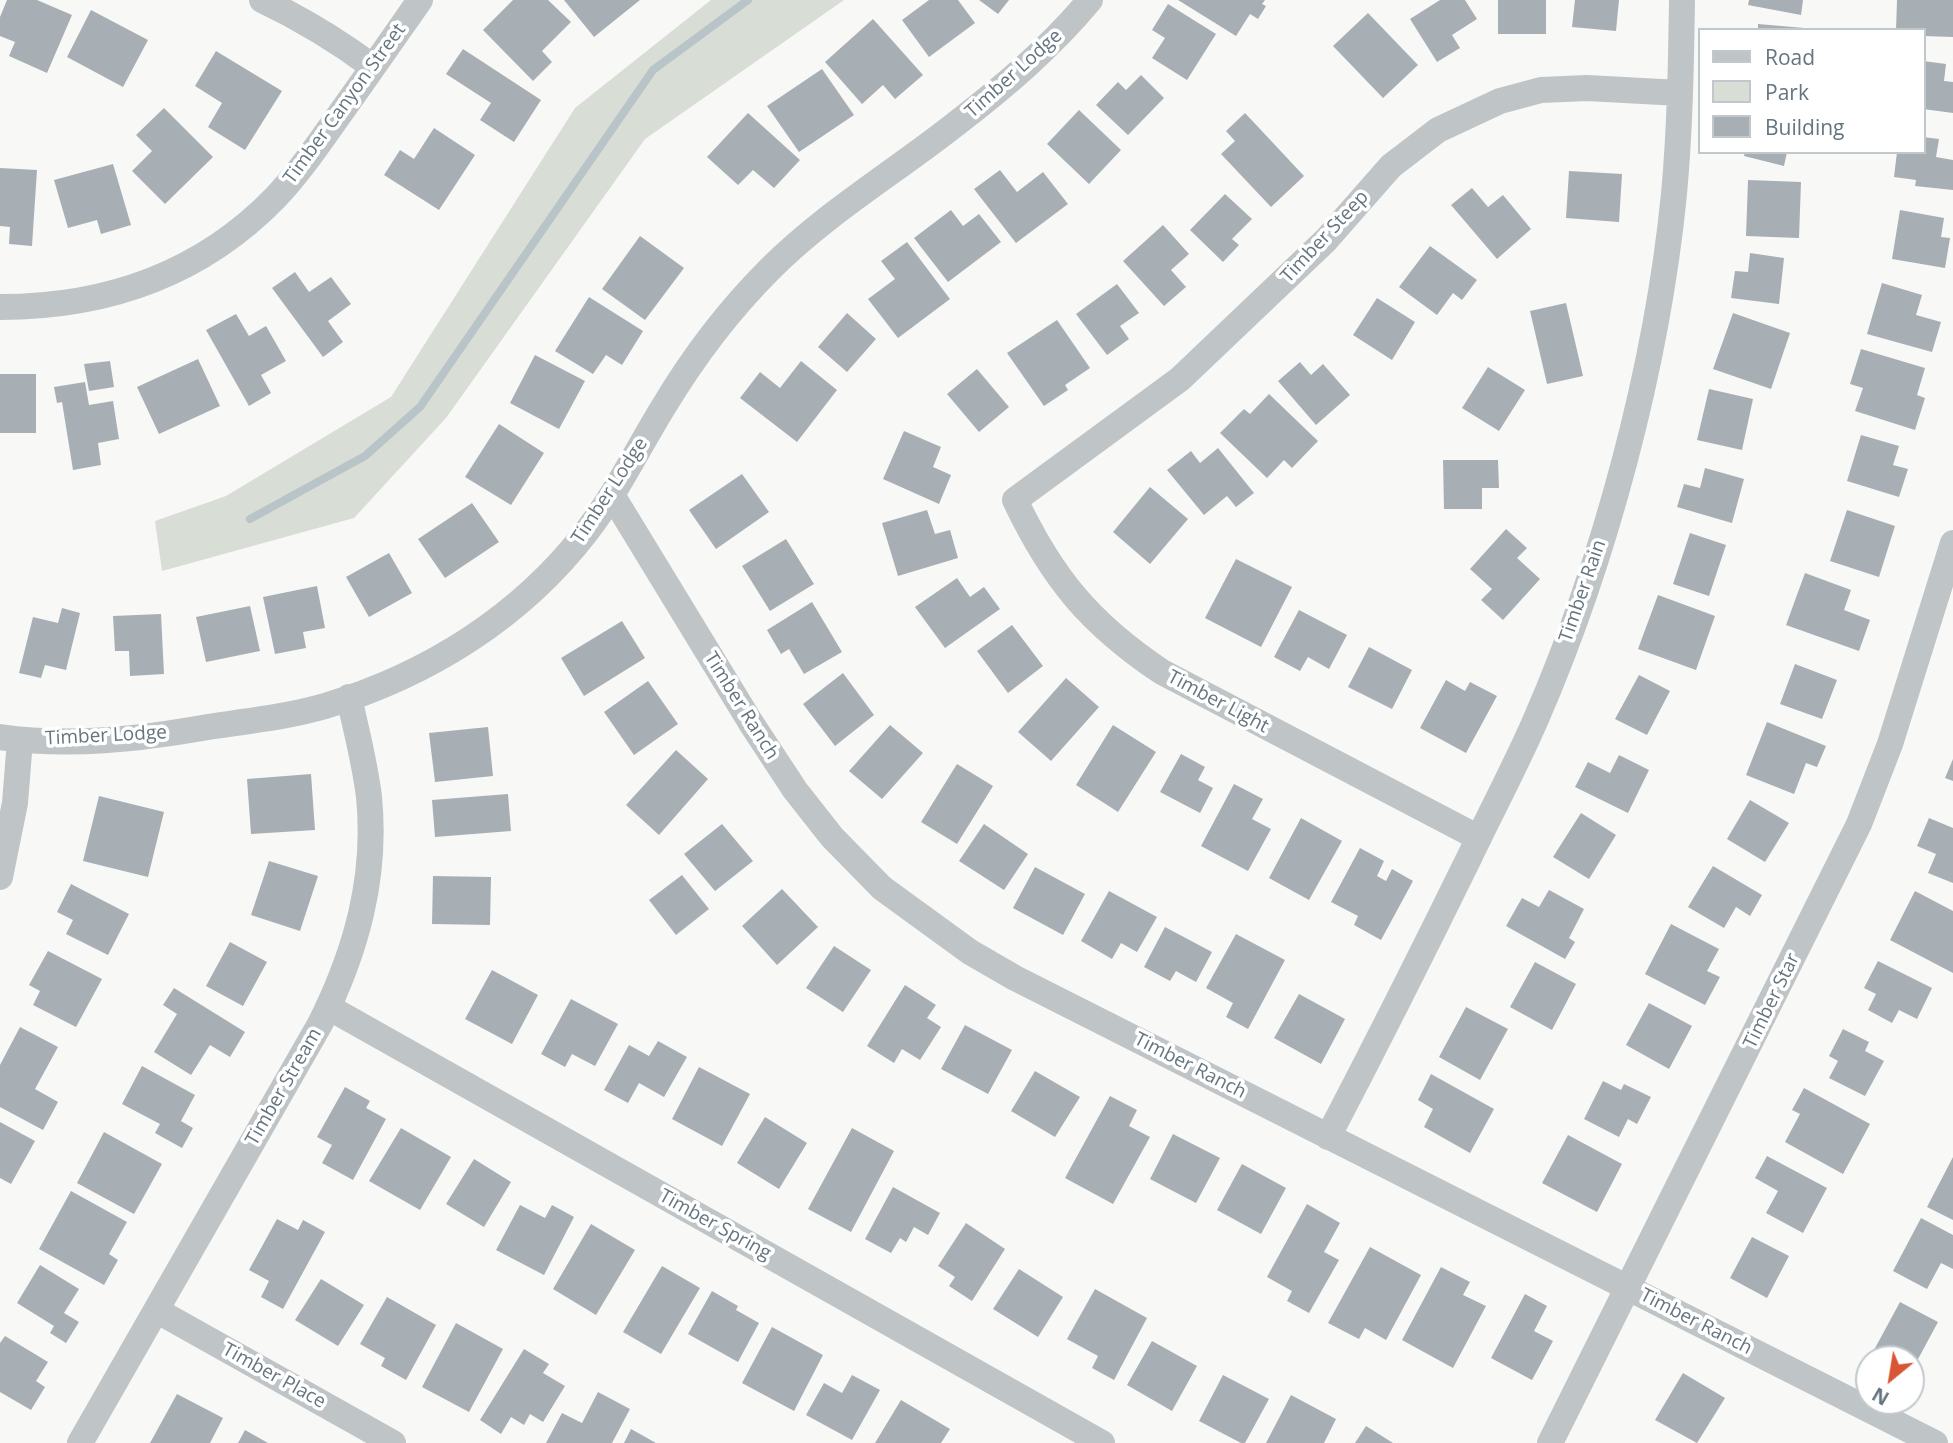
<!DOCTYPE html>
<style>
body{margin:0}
#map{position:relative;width:1953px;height:1443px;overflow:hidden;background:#f8f8f6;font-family:"Open Sans",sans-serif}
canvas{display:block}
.legend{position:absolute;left:1698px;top:28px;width:228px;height:126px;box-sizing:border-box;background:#fff;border:2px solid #c1c8cc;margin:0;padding:9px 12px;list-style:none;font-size:21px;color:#65757f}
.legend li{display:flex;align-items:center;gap:14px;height:35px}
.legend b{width:35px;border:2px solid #c1c8cc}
.north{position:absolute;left:1855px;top:1345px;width:70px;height:70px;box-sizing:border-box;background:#fff;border:2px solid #c1c8cc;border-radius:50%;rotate:210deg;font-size:19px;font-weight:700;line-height:28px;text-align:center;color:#65757f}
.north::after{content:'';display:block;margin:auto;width:24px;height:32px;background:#d85636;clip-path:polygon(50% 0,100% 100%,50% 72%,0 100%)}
</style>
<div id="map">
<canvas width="1953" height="1443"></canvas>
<ul class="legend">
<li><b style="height:9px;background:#bfc4c7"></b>Road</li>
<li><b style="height:19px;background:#d8ddd5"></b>Park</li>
<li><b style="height:19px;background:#a7afb5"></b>Building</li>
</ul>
<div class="north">N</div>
</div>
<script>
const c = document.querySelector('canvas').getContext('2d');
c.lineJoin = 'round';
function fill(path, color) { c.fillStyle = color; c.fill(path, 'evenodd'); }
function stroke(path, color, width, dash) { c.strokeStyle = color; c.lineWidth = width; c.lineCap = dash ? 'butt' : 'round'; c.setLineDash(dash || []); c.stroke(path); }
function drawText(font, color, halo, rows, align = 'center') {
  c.font = font + ' "Open Sans",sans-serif'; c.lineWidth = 7; c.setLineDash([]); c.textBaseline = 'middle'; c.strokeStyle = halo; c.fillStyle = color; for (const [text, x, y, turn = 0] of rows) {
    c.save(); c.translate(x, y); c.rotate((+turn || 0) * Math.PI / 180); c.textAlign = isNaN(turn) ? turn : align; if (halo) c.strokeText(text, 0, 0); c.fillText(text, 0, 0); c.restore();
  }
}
fill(new Path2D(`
 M711,0H844L645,139L446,418L354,518L162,571L155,521L226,496L391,397L575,108Z`), '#d8ddd5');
stroke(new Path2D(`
 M250,519L365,456L420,407L653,70L748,0`), '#b8c4c8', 8);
fill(new Path2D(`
 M7,0H37L72,15L47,73L9,56L15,42L0,36V17Z
 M513,0H548L571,22L542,51L552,62L533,81L483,30Z
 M564,0H640L594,37Z
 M929,0H958L975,23L929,57L902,20Z
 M979,0H1009L998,14Z
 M1178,0H1265L1262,4L1266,6L1258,19L1250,14L1236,36Z
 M1440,0H1465L1477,19L1452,35L1460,48L1437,62L1410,19Z
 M1498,0H1546V34H1498Z
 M1575,0H1619L1616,31L1572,27Z
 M1749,0H1803L1801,15L1748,5Z
 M1897,0H1953V37L1923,36V30H1896Z
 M1168,4L1216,34L1187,80L1152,58L1165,38L1152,30Z
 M91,10L148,40L123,87L67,57Z
 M1368,13L1418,65L1383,98L1333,46Z
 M873,19L923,75L895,99L883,85L862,104L825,62Z
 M1758,24L1804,28V30H1758Z
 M463,49L541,100L514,142L480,120L491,103L446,74Z
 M216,51L282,91L245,150L208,127L222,103L195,86Z
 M1923,61L1946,64L1944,81L1953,82V113L1923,109Z
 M822,69L854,115L799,152L767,106Z
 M1141,75L1164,98L1128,135L1096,105L1118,82L1126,90Z
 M164,108L213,157L165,204L132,171L152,151L136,135Z
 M1079,110L1121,150L1089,184L1047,144Z
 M748,113L800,160L774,188L753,170L738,185L707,157Z
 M1245,113L1304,176L1271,207L1221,154L1235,141L1226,131Z
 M434,128L475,155L439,210L384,175L400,150L414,159Z
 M1923,137L1939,139L1936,157L1953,160V190L1915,186L1916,180L1894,177L1897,152H1923Z
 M1745,152H1787L1784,166L1744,156Z
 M113,164L131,225L101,234L97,220L68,228L54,180Z
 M0,168L37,170L32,246L9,244L10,227L0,226Z
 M1000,170L1017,192L1043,172L1068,204L1016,243L974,189Z
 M1569,171L1622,174L1619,222L1566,218Z
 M1748,180L1801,182L1799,238L1746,236Z
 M1472,188L1488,207L1503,195L1531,229L1497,259L1451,205Z
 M1225,194L1252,219L1232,239L1239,245L1223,262L1190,230Z
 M951,210L963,226L979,214L1001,242L948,282L914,238Z
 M1900,210L1944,218L1941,237L1950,238L1945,268L1892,259Z
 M1163,225L1189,254L1171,270L1186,287L1164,306L1123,261Z
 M640,236L684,268L645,320L602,289Z
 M907,242L950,299L898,338L868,299L895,279L881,261Z
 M1430,246L1477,280L1462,300L1453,293L1437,315L1399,287Z
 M1750,253L1784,258L1779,304L1731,298L1735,271L1748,272Z
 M295,272L309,292L331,277L351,304L328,321L343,342L323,357L272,288Z
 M1882,283L1922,295L1916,315L1941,322L1932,352L1867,334Z
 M1117,284L1139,313L1120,326L1129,339L1107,355L1076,314Z
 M589,297L643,331L622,365L606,355L593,374L555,351Z
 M1377,298L1415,322L1392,360L1353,335Z
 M1566,303L1583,376L1547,384L1530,311Z
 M847,313L876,339L847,372L818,347Z
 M1733,313L1790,333L1771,389L1713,369Z
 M236,314L249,336L266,326L286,361L261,375L271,393L249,406L206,330Z
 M1057,320L1090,368L1065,385L1068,390L1044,406L1007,353Z
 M1861,349L1925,368L1917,395L1925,398L1915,430L1855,411L1863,388L1850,384Z
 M535,355L585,381L559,429L510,403Z
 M198,359L220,406L159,434L137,387Z
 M110,361L114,387L89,391L84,364Z
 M801,361L837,390L797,442L740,398L760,372L780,388Z
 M1300,362L1311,375L1323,364L1350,395L1316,425L1278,381Z
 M1488,367L1525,390L1499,431L1462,408Z
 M977,369L1009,407L979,432L947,394Z
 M0,374H36V433H0Z
 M85,382L89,405L113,401L119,439L98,443L101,465L73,470L62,402L57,403L54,387Z
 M1709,389L1753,399L1742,450L1697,440Z
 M1269,394L1318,441L1292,468L1284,460L1267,478L1220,433L1244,409L1250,414Z
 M499,424L544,453L511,505L465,477Z
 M904,431L941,447L933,467L951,475L939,504L883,479Z
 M1861,435L1899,446L1893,465L1908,469L1899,497L1847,481Z
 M1218,448L1254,493L1236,507L1227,496L1204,515L1167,470L1191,451L1200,463Z
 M1443,460H1498L1499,488H1482V509H1444Z
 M1705,468L1744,479L1732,523L1677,507L1684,484L1700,488Z
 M742,474L769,512L716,549L689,510Z
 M1150,487L1188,519L1150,564L1113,532Z
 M472,503L499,542L445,578L418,539Z
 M927,510L935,534L950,530L958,558L898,576L882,523Z
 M1847,510L1895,526L1879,577L1830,561Z
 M1506,529L1527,548L1517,558L1540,579L1503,620L1481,600L1492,589L1470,569Z
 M1690,533L1726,545L1709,596L1673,584Z
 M786,539L814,584L770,611L742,566Z
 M389,553L412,593L369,617L346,577Z
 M1236,559L1292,587L1261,647L1205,618Z
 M1805,573L1851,590L1844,610L1870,620L1859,651L1786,625Z
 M957,578L970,597L984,587L1000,609L945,648L915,607Z
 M317,586L325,628L303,632L306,648L275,654L263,597Z
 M1658,595L1715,616L1696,670L1638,649Z
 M812,602L842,652L804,674L789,649L781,654L767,630Z
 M250,606L260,651L206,662L196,617Z
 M62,608L80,613L66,670L45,665L41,678L19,673L33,617L58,623Z
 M1299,610L1347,635L1329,669L1308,657L1300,671L1274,657Z
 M161,614L164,674L130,676L129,651H115L113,616Z
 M622,621L645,658L584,696L561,658Z
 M1012,625L1043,666L1008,693L977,651Z
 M1369,647L1412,670L1392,709L1348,687Z
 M1795,664L1837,680L1822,719L1780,704Z
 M843,673L874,715L835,746L803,704Z
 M1639,675L1670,691L1647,735L1615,719Z
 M1066,678L1099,707L1051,761L1018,732Z
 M1446,680L1465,691L1470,682L1497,696L1466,753L1420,728Z
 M648,681L678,724L634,755L604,712Z
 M1767,722L1826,746L1817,767L1806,763L1794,794L1746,775Z
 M890,725L923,753L882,799L849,771Z
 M1113,725L1156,752L1118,812L1076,785Z
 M488,727L493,776L435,782L429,733Z
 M676,750L708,779L659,835L626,805Z
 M1181,754L1205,767L1198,780L1213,788L1200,813L1160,792Z
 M1619,755L1649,770L1628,813L1575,787L1588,762L1610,773Z
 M1953,759V781L1945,778Z
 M957,764L993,786L957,844L921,822Z
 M311,774L315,830L251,834L247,779Z
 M1234,784L1263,799L1252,819L1271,829L1248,871L1201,846Z
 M508,794L511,831L435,837L432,800Z
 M99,796L164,812L148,877L83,861Z
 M1750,800L1789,823L1765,862L1727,839Z
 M1581,813L1616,835L1589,879L1553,857Z
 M1301,818L1342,841L1309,900L1269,878Z
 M1929,818L1953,828V883L1928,873L1936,854L1917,846Z
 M722,824L753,861L715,891L684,854Z
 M984,824L1028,854L1004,890L959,861Z
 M1360,848L1384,861L1377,876L1386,881L1392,869L1413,881L1381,940L1354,925L1358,916L1331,902Z
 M269,861L318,876L300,931L251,915Z
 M1713,866L1762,895L1750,916L1736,907L1724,928L1688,907Z
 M1035,867L1085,894L1063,935L1013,908Z
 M682,875L709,909L676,935L649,900Z
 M433,876L491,877L490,925L432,924Z
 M71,884L129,914L108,955L66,934L73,920L57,912Z
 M782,889L818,927L777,965L742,926Z
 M1549,890L1584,909L1569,938L1575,942L1565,959L1506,926L1522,898L1539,907Z
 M1109,891L1157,917L1137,952L1121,943L1112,959L1081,941Z
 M1915,891L1953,911V973L1890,940Z
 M1671,924L1719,949L1707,971L1720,977L1705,1005L1645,974Z
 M1165,927L1212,952L1196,982L1176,971L1170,981L1144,967Z
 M1236,934L1285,960L1248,1029L1226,1017L1233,1003L1206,988Z
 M230,942L267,962L243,1006L206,986Z
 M834,946L871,970L843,1012L806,988Z
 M48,951L102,979L76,1027L33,1005L40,991L29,985Z
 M1878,961L1932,988L1917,1019L1899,1010L1892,1023L1868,1010L1876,994L1864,988Z
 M1535,962L1576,984L1552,1030L1510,1007Z
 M492,970L538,995L512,1044L465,1019Z
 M905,985L936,1005L927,1018L941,1027L920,1060L902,1049L894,1063L867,1046Z
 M174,988L245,1032L230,1057L210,1045L191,1075L154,1052L177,1014L163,1005Z
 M1299,994L1345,1019L1321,1064L1274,1038Z
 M571,999L618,1024L595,1066L572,1054L565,1067L541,1054Z
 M1649,1003L1692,1026L1669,1069L1626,1045Z
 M1466,1007L1508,1029L1480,1080L1439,1057Z
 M965,1025L1012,1050L988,1094L941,1069Z
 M20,1027L58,1047L35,1089L58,1102L43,1130L0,1107V1065Z
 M1843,1029L1869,1042L1865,1051L1884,1061L1865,1096L1829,1078L1838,1061L1829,1056Z
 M658,1041L687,1057L664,1097L639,1083L628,1103L604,1090L629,1045L649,1056Z
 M142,1066L195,1095L181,1121L193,1128L182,1148L155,1133L160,1124L122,1104Z
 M699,1067L750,1094L722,1146L672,1119Z
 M1035,1071L1080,1097L1055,1137L1011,1111Z
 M1431,1074L1494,1109L1470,1153L1424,1127L1433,1109L1418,1100Z
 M1603,1081L1621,1090L1624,1084L1651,1097L1637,1124L1628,1119L1619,1137L1584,1119Z
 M345,1087L370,1101L366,1108L386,1119L353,1180L322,1163L332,1145L317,1137Z
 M1804,1088L1870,1124L1843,1174L1785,1142L1800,1114L1792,1110Z
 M1110,1096L1137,1110L1129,1126L1150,1137L1113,1204L1065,1178Z
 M765,1117L807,1143L779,1189L737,1163Z
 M0,1122L35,1141L11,1184L0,1178Z
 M401,1128L451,1157L420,1210L369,1181Z
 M852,1128L894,1151L851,1232L808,1209Z
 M104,1132L162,1164L134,1214L77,1183Z
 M1173,1134L1220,1158L1196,1203L1150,1179Z
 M1568,1135L1622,1164L1597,1212L1542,1183Z
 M1767,1156L1827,1188L1803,1233L1766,1213L1778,1191L1755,1178Z
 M1953,1157V1220L1927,1207Z
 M474,1159L511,1182L484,1227L446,1204Z
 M1242,1164L1286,1188L1261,1234L1217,1210Z
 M893,1187L940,1213L928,1235L914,1227L906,1242L900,1238L891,1253L865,1239Z
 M71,1191L127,1222L109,1254L118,1260L104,1285L39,1249Z
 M1307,1204L1340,1223L1324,1252L1339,1260L1309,1313L1287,1301L1292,1291L1267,1277Z
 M520,1205L545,1218L552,1205L574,1217L544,1275L496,1250Z
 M1921,1218L1953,1235V1269L1941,1263L1927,1289L1893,1271Z
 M277,1219L298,1230L303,1220L325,1232L283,1309L261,1297L269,1281L249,1270Z
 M966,1223L1005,1249L972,1301L949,1286L955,1277L938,1266Z
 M591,1224L635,1250L596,1315L553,1289Z
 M1752,1237L1789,1256L1767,1298L1730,1278Z
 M1370,1247L1421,1275L1386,1340L1365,1328L1359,1339L1328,1323Z
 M40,1265L79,1289L64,1313L79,1322L66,1343L50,1333L54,1326L17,1303Z
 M662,1266L700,1288L661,1354L623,1332Z
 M1441,1267L1470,1282L1463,1295L1486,1306L1453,1368L1402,1340Z
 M1019,1269L1063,1297L1038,1337L993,1309Z
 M321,1279L364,1305L338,1346L295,1320Z
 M1095,1289L1147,1318L1114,1380L1092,1368L1098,1356L1067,1339Z
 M712,1291L738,1306L736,1310L759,1323L738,1362L688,1334Z
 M1525,1294L1547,1306L1534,1331L1553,1341L1532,1380L1491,1358Z
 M387,1297L436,1325L406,1380L381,1366L385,1358L360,1344Z
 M1900,1302L1938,1322L1911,1372V1359H1890L1874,1350Z
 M456,1323L503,1349L469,1412L422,1387Z
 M772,1327L823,1355L794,1411L742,1383Z
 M5,1336L48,1362L36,1381L45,1387L31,1410L0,1392V1343Z
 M1152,1341L1197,1366L1172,1411L1127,1385Z
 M524,1349L549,1364L543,1373L565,1386L543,1422L530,1414L524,1425L511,1417L501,1434L480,1420Z
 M1683,1373L1725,1398L1697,1443L1655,1420Z
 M852,1375L880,1390L852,1440L806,1415L824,1383L842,1393Z
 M1223,1375L1269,1399L1245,1443H1241L1199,1421Z
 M598,1392L630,1409L612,1443H546L562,1413L582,1423Z
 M177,1394L223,1418L210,1443H150Z
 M1291,1395L1336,1419L1324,1443H1266Z
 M901,1400L950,1429L941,1443H875Z
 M1366,1426L1393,1443H1355Z
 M631,1429L656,1443H624Z
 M245,1430L268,1443H238Z`), '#a7afb5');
stroke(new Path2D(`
 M262,0C302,19 338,41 373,67
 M0,307C106,307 200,275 275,198C298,174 317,146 337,118C365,79 392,40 420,0
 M612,495L751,723L795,790L832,837L882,888L970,952L1015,978L1935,1443
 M0,737C69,747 140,739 208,727C247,721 287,717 325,706C428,675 521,617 587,531C617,492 638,448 664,406C694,356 729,310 770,269C826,213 895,172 957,123C1005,86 1051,47 1090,0
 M1479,838L1162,672C1090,624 1052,578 1015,500L1180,379L1326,240L1391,166L1438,130L1500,101L1541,90L1587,88L1680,93
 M0,877L15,803L20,740
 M328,1007L1102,1443
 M1328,1137C1377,1043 1424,950 1470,856C1492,810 1516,765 1536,719C1605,560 1657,366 1674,194C1680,129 1681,65 1682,0
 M156,1310L393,1443
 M80,1443L320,1024C356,952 377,878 369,797C365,763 356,730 349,697
 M1550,1443L1859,824L1890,744L1953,543`), '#bfc4c7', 26);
drawText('19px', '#65757f', '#fff', [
 ["Timber Lodge",1014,74,-42],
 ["Timber Canyon Street",345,104,-54],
 ["Timber Steep",1325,237,-47],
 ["Timber Lodge",610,491,-57],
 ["Timber Rain",1583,591,-71],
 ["Timber Light",1218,702,28],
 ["Timber Ranch",741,706,58],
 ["Timber Lodge",106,736,-3],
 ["Timber Star",1772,1001,-64],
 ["Timber Ranch",1190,1066,27],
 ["Timber Stream",284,1087,-60],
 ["Timber Spring",715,1225,29],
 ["Timber Ranch",1696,1322,27],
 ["Timber Place",274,1376,29]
]);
</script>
